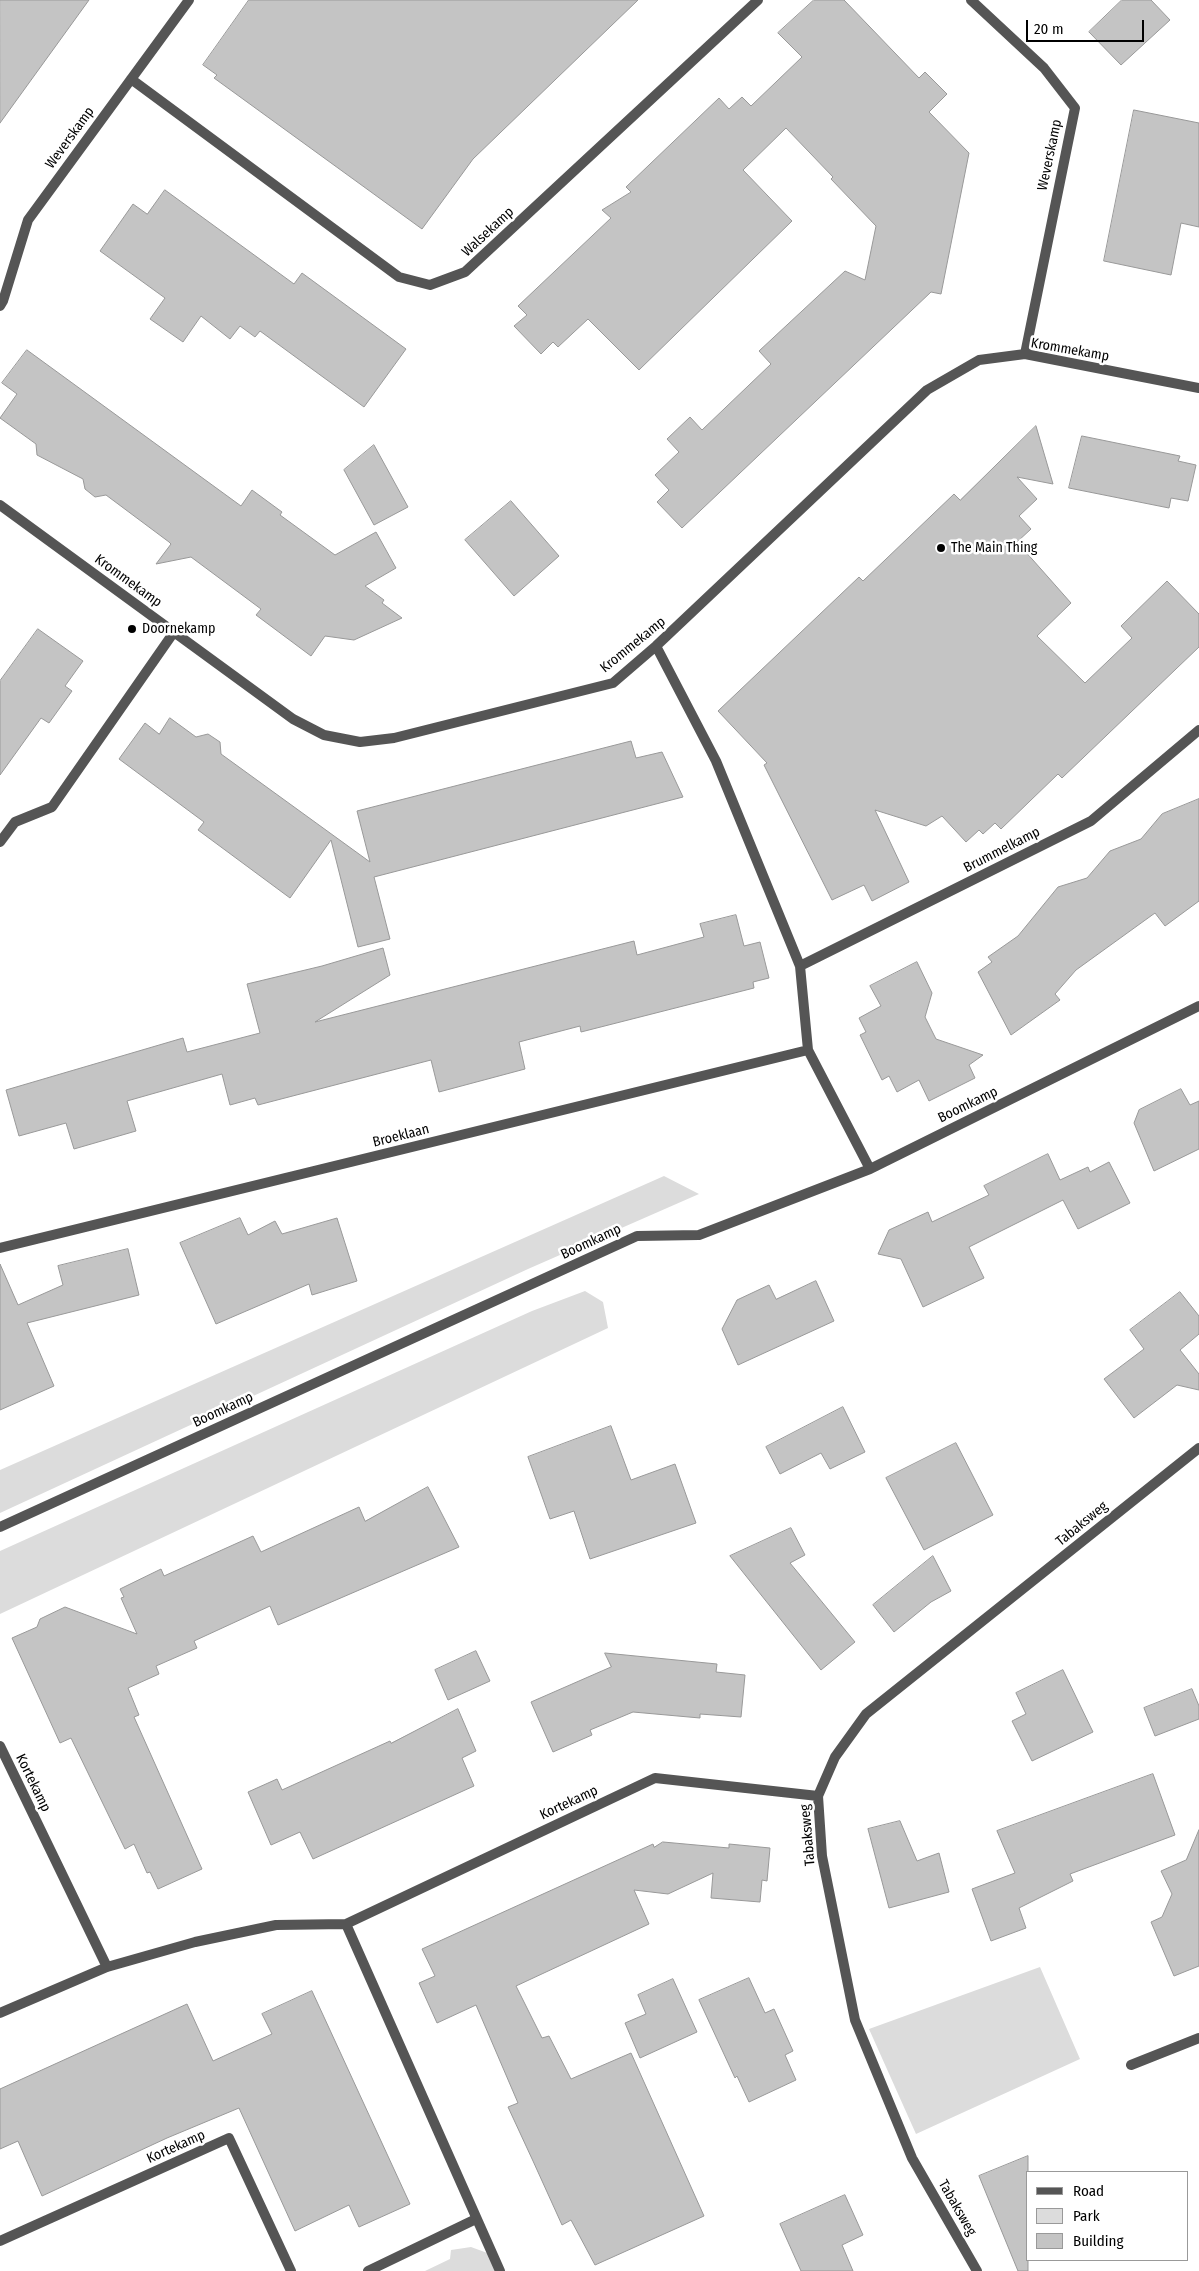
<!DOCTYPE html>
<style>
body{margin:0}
#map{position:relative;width:1199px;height:2271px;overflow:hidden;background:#fff;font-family:"Fira Sans Condensed",sans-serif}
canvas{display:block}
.legend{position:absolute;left:1026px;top:2171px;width:162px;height:90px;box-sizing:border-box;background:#fff;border:1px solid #999;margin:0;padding:6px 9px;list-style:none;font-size:15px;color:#000}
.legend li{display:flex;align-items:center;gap:10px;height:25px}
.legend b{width:25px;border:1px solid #999}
.scale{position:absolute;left:1026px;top:20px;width:118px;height:22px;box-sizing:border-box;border:2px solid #000;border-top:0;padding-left:6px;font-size:15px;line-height:18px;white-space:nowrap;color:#000;-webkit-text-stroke:4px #fff;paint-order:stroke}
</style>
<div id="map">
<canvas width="1199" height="2271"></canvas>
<ul class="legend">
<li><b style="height:6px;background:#555"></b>Road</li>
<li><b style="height:14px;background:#dcdcdc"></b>Park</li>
<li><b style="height:14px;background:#c4c4c4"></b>Building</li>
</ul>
<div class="scale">20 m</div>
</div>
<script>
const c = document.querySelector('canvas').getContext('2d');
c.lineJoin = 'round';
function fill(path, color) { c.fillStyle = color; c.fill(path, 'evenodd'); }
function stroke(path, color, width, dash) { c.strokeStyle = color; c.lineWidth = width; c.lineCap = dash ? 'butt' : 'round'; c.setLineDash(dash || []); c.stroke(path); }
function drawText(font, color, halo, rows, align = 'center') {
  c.font = font + ' "Fira Sans Condensed",sans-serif'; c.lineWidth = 5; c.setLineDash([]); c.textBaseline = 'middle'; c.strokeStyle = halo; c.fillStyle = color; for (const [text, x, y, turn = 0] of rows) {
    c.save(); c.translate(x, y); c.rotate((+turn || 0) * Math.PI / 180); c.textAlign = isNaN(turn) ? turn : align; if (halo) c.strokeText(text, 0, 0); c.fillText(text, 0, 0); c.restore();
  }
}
fill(new Path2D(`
 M664,1176L699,1194L528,1269L0,1513V1470Z
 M585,1291L603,1302L608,1328L0,1614V1551L532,1311Z
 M1040,1967L1080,2059L916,2134L869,2029Z
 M471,2247L490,2254L498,2271H425L450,2259L451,2250Z`), '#dcdcdc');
const building = new Path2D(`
 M0,0H89L0,123Z
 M249,0H638L473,159L422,229L214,78L217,75L203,65Z
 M814,0H844L919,78L925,72L947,94L929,112L969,153L941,294L931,292L682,528L657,502L669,490L655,475L679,452L667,439L690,417L702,430L771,364L759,351L845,271L865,280L876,226L831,179L833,177L786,128L743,170L792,221L639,370L588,319L558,347L553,342L541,354L514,326L527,315L518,306L611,218L602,210L631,192L626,187L719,98L729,109L742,97L751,106L802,57L778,33Z
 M1122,0H1151L1170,20L1121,65L1089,32Z
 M1134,110L1199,123V227L1181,223L1171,275L1104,261Z
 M165,190L294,284L302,273L406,349L364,407L260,331L255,337L240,326L230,339L201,316L183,342L150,319L165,298L100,251L133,204L147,214Z
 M27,350L241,506L252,490L282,512L280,515L335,555L376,532L396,568L365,586L384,600L382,603L402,618L354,640L325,636L311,656L256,615L261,609L191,557L156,564L171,544L169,542L106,495L95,497L85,489L83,479L37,455L36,444L0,418L17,394L2,383Z
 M1036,426L1053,484L1017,477L1037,499L1019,516L1031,529L1017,542L1071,603L1037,636L1085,683L1132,638L1121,626L1167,581L1199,614V647L1062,778L1058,774L1001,829L995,823L983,834L979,830L966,842L942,816L926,826L875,810L909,882L872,901L864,885L832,900L764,765L767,763L718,711L859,577L863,581L954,494L960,500Z
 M1082,436L1180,456L1178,461L1196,465L1188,501L1171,498L1169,508L1069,488Z
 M374,445L408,507L374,525L344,470Z
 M511,501L559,556L514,596L465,540Z
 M38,629L83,661L65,686L72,691L49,723L41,718L0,775V681Z
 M170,718L196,737L208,734L220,742L221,754L370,862L357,811L631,741L636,758L662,752L683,797L374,877L390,939L358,947L331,840L290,898L198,830L204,822L119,759L145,723L159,734Z
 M1199,799V901L1165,926L1155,913L1076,970L1055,994L1060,1000L1011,1035L978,972L992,962L988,957L1018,936L1058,887L1087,878L1110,851L1141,839L1162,814Z
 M736,915L744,946L760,942L769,978L753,982L754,988L581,1032L580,1026L519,1042L525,1069L439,1092L431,1060L258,1105L255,1098L230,1105L222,1074L127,1101L136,1131L74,1149L66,1123L19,1136L6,1090L183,1038L187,1052L260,1033L247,984L322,966L383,948L390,975L315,1022L634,941L637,955L704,937L700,924Z
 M917,962L932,993L925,1017L936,1039L983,1055L969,1065L975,1078L929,1101L919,1080L897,1092L889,1076L882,1080L860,1035L866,1032L859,1018L881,1006L870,986Z
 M1181,1089L1190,1105L1199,1101V1149L1154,1171L1134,1123L1139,1110Z
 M1048,1154L1060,1180L1088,1167L1090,1172L1109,1162L1130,1203L1078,1229L1063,1200L969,1247L984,1278L923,1307L901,1259L878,1254L889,1230L928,1212L932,1222L989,1195L984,1186Z
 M240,1218L248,1235L275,1221L282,1234L337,1218L357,1281L312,1295L309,1284L216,1324L180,1243Z
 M128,1249L139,1295L27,1323L54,1386L0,1410V1264L18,1305L63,1285L58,1266Z
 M816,1281L834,1321L738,1365L722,1329L737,1300L769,1285L776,1299Z
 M1180,1292L1199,1316V1334L1180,1350L1199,1374V1390L1177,1385L1134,1418L1104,1379L1144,1349L1130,1330Z
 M843,1407L865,1452L830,1469L821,1453L780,1474L766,1447Z
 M611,1426L631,1480L675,1464L696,1523L590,1559L574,1511L550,1519L528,1457Z
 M956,1443L993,1515L924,1550L886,1478Z
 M428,1487L459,1547L278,1625L270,1606L194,1641L197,1648L156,1666L159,1674L128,1688L139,1715L134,1717L202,1869L158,1889L150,1872L147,1873L134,1844L125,1849L71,1738L60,1743L12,1638L37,1627L40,1619L65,1607L137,1634L121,1598L124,1597L120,1589L161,1569L164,1576L253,1536L261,1552L359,1507L365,1521Z
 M791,1528L805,1555L790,1563L855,1642L821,1670L730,1556Z
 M933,1556L951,1591L931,1602L894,1632L873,1605Z
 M476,1651L490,1681L448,1700L435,1670Z
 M605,1653L717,1664L716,1672L745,1675L741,1717L700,1714V1718L633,1712L590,1730L592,1735L553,1752L531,1702L611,1667Z
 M1063,1670L1093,1732L1032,1761L1012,1721L1026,1714L1016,1693Z
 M1192,1689L1199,1706V1719L1155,1736L1144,1708Z
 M458,1709L476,1751L462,1758L474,1786L313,1859L300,1832L271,1845L248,1792L277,1779L282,1790L390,1741L391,1743Z
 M1153,1774L1175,1835L1070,1874L1073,1881L1019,1908L1026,1928L991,1941L972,1889L1015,1873L997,1831Z
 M900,1821L917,1861L939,1853L949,1892L889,1908L868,1829Z
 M1199,1830V1966L1174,1976L1151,1922L1162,1917L1172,1894L1161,1871L1186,1860Z
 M663,1842L729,1848V1844L770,1848L767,1881L762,1880L760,1902L711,1898L713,1873L668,1894L634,1890L649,1924L516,1986L542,2038L549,2036L571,2079L631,2053L704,2216L595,2265L571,2220L562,2225L533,2161L508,2107L518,2103L476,2005L437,2023L419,1983L435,1976L422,1949L653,1844L654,1847Z
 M749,1978L765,2013L774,2009L793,2051L785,2055L796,2080L749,2102L737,2076L735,2078L699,2000Z
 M673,1979L697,2032L640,2058L625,2023L646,2014L638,1995Z
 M312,1991L410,2204L359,2227L349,2205L295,2231L239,2108L167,2138L42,2196L18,2141L0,2149V2089L187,2004L213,2061L272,2034L262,2014Z
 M1028,2156V2271H1018L979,2176Z
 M845,2195L863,2235L842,2245L853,2271H801L780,2224Z`);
fill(building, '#c4c4c4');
stroke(building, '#999', 1);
stroke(new Path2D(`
 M971,0L1044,68L1075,108L1025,354
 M131,79L399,277L430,285L465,272L758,0
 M0,306L3,301L28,220L189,0
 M0,505L293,719L324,735L360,742L394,738L613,683L656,646L927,390L979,360L1025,354L1199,388
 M656,646L716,761L800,966L808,1050L870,1169
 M0,842L15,822L52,807L174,632
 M800,966L1091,821L1199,730
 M0,1248L808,1050
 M0,1527L637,1236L699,1235L870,1169L1199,1006
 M0,1746L107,1967
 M0,2013L107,1967L195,1942L276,1925L346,1924
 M1131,2065L1199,2038
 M0,2241L229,2138L291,2271
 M368,2271L476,2219
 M500,2271L346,1924L655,1778L818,1796
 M977,2271L912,2158L855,2020L822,1856L818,1796L835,1757L866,1714L1199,1448`), '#555', 10);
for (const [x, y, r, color] of [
 [941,548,5,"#000"],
 [132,629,5,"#000"]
]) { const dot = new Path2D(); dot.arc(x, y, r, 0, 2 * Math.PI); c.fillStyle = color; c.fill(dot); stroke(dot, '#fff', 2); }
drawText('14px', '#000', '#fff', [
 ["Weverskamp",70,138,-54],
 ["Weverskamp",1050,155,-78],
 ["Walsekamp",488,232,-43],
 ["Krommekamp",1070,350,10],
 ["Krommekamp",128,581,36],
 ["Krommekamp",633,645,-39],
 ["Brummelkamp",1002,850,-27],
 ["Boomkamp",968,1105,-26],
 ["Broeklaan",401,1136,-14],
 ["Boomkamp",591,1242,-25],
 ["Boomkamp",223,1410,-25],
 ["Tabaksweg",1082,1524,-39],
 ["Kortekamp",33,1783,64],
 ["Kortekamp",569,1803,-25],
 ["Tabaksweg",808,1835,-95],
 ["Kortekamp",176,2147,-24],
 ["Tabaksweg",957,2208,60]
]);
drawText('14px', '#000', '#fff', [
 ["The Main Thing",951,548],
 ["Doornekamp",142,629]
], 'left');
</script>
